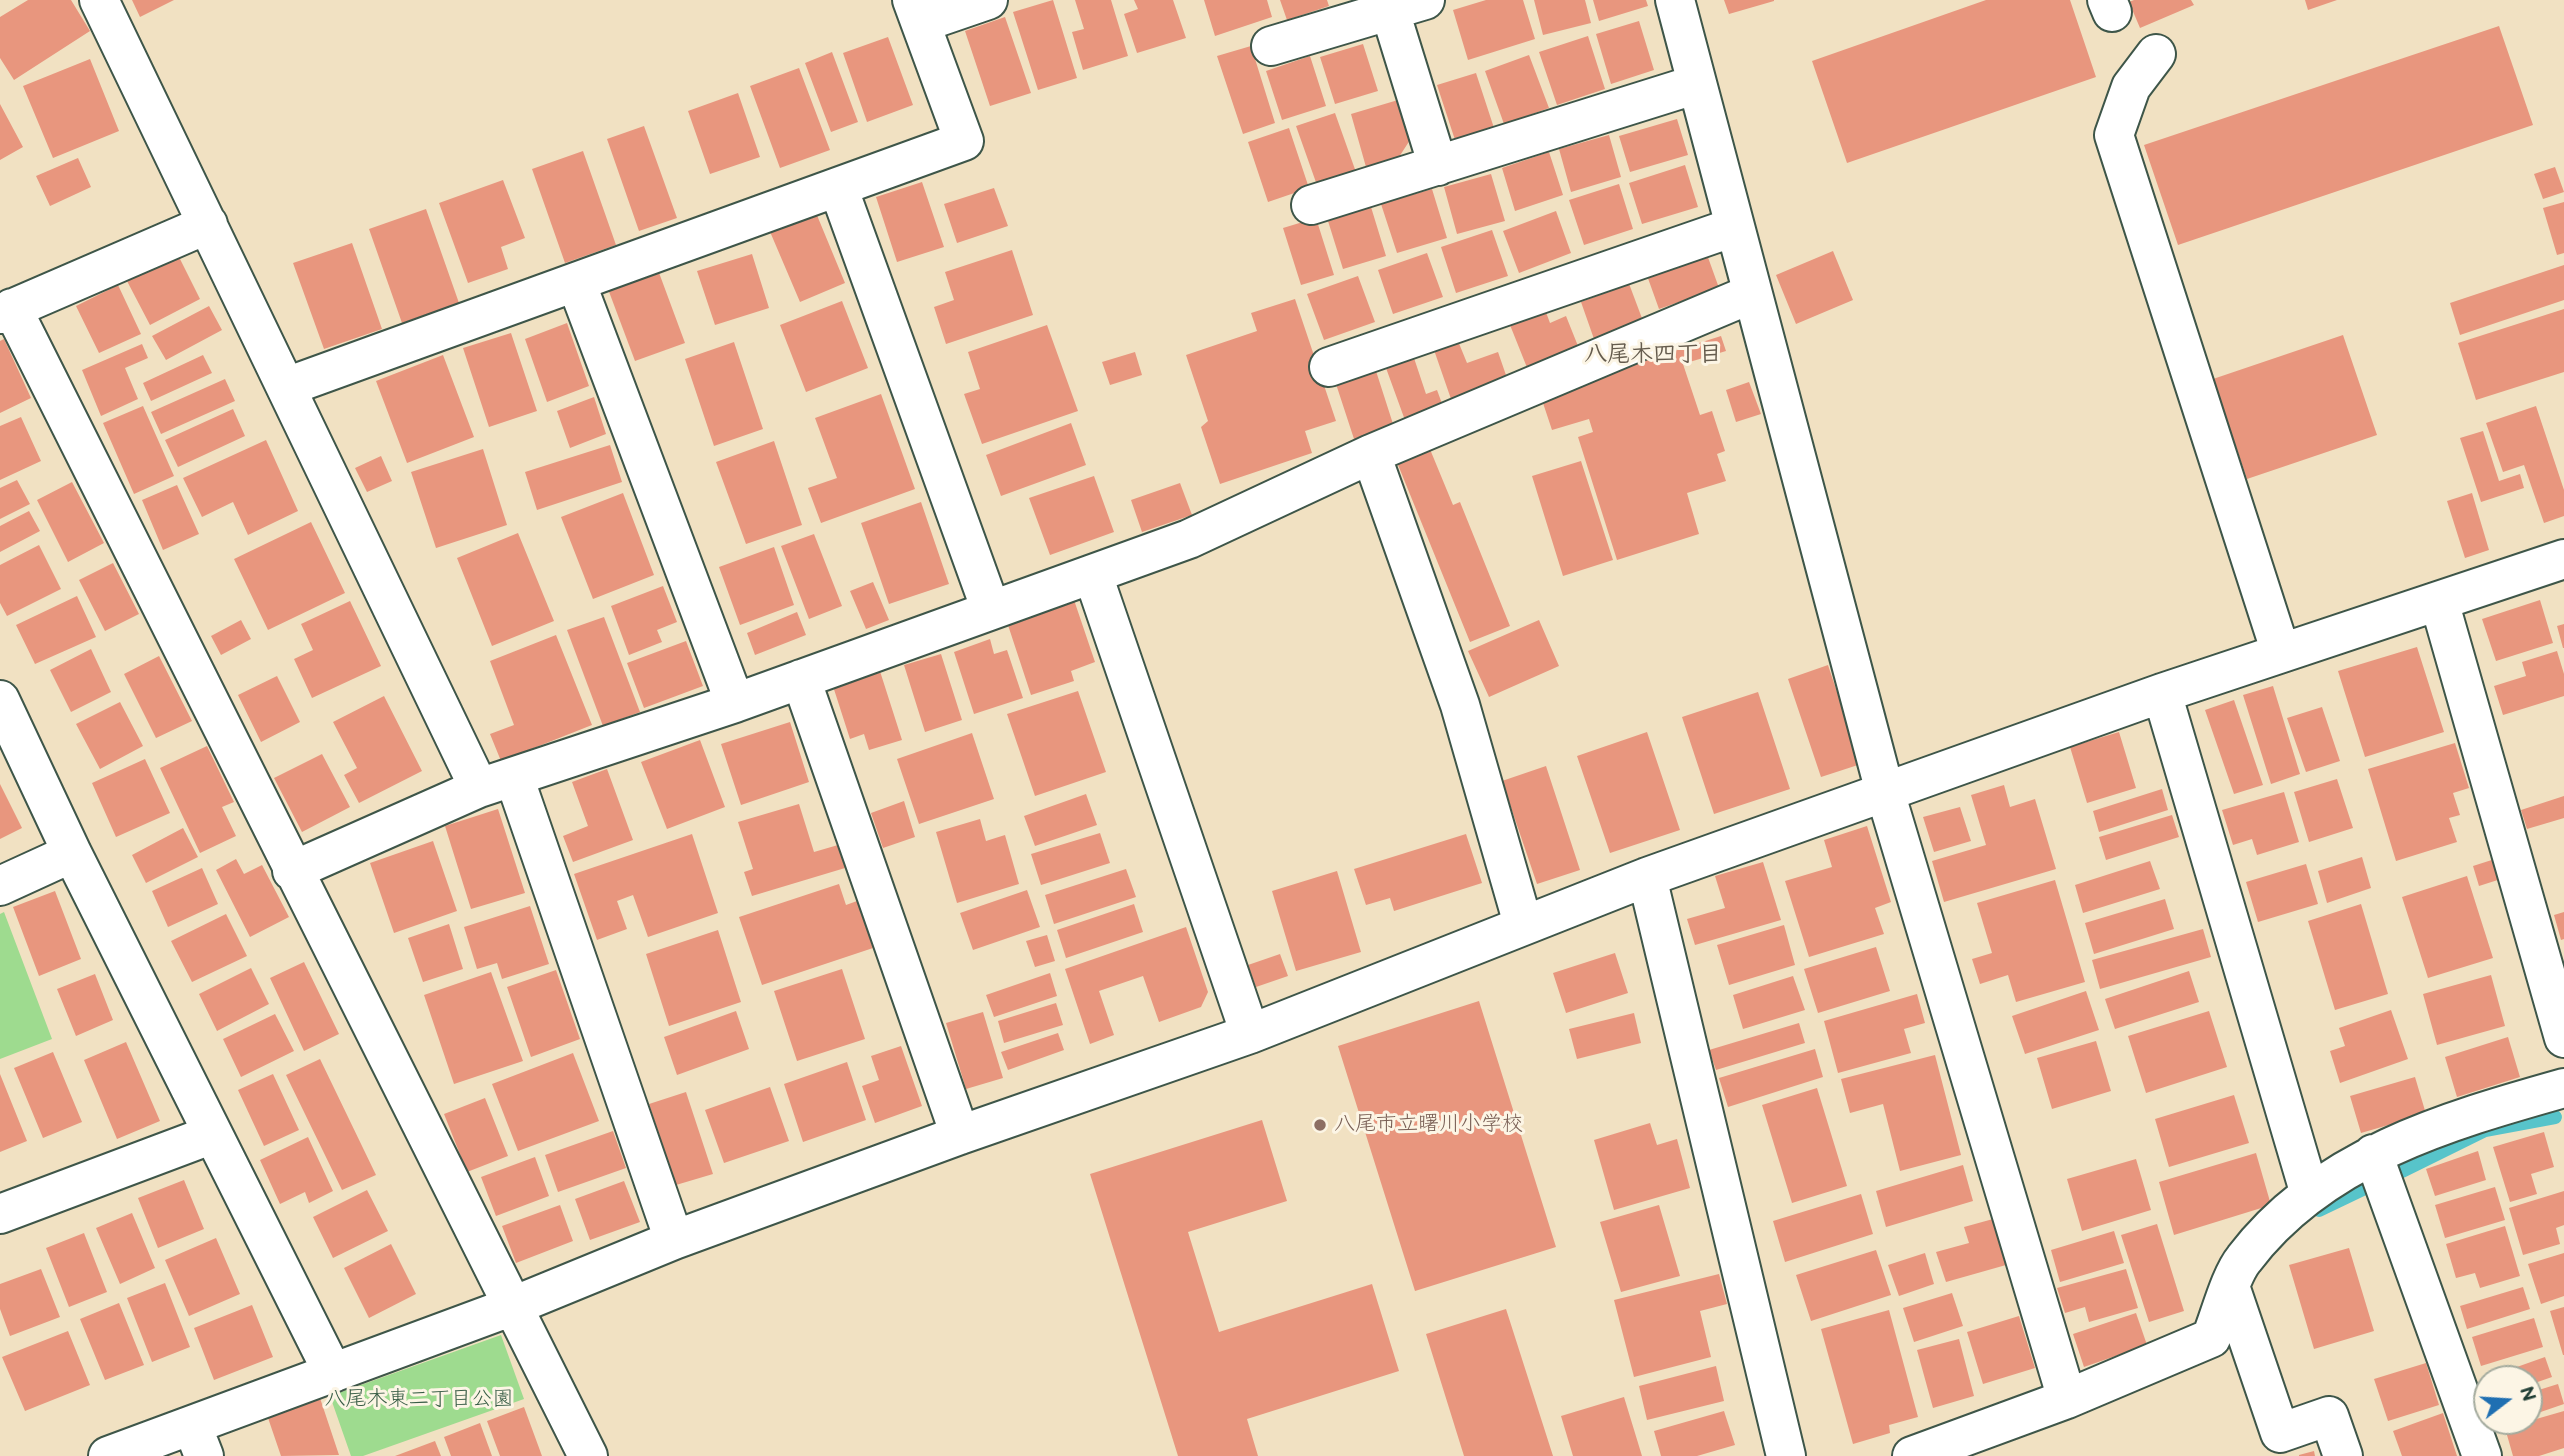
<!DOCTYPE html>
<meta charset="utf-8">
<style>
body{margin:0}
#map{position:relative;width:2564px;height:1456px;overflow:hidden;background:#f1e1c2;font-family:"Balsamiq Sans",sans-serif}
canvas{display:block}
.north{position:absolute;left:2473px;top:1365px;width:70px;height:70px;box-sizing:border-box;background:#fcf5e5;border:2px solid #a4ab9e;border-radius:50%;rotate:73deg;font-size:19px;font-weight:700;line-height:28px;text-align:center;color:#1f3d34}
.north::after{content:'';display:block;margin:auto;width:24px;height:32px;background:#1f6fb2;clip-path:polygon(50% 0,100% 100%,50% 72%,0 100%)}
</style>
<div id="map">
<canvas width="2564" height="1456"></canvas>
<div class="north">N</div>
</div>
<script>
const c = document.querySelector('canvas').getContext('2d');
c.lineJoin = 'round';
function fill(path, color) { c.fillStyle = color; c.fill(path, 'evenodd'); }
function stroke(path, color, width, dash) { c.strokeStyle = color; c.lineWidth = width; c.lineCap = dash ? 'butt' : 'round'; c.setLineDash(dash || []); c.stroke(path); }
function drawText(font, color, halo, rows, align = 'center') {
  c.font = font + ' "Balsamiq Sans","Klee One",sans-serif'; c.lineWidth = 6; c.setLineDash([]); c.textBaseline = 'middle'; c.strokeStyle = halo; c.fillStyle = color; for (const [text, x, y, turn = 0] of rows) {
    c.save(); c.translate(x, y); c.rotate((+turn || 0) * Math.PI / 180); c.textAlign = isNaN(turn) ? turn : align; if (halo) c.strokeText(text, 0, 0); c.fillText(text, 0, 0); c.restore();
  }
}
fill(new Path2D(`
 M4,912L52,1039L0,1059V914Z
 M501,1335L524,1399L363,1456H351L330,1396Z`), '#9edb8f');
stroke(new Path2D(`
 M2402,1171L2485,1130L2555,1117
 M2319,1210L2367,1187`), '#57c4ca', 14);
fill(new Path2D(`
 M28,0H71L90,31L14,80L0,58V17Z
 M132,0H174L140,17Z
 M1053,0L1077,78L1038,90L1013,12Z
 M1075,0H1111L1128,56L1083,70L1072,32L1084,29Z
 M1134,0H1173L1186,38L1137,53L1124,14L1138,9Z
 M1204,0H1267L1272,17L1215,36Z
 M1280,0H1327L1329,6L1287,20Z
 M1486,0H1523L1535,39L1468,60L1453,10Z
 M1534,0H1585L1591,23L1543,35Z
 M1593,0H1646L1648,6L1599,21Z
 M1724,0H1774V1L1729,14Z
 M1986,0H2070L2096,77L1847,163L1812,61Z
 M2134,0H2191L2194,5L2140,28L2129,2Z
 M2305,0H2337L2308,10Z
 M1005,17L1031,93L990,106L965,31Z
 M1639,21L1654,70L1611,84L1596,34Z
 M2499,26L2533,125L2178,245L2144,145Z
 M1588,36L1605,89L1557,105L1539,52Z
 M888,37L913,105L867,122L843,53Z
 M1363,44L1378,91L1335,104L1320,57Z
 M1251,46L1275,123L1243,134L1217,56Z
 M832,52L858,122L831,132L805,63Z
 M1529,55L1549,108L1504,124L1485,71Z
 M1310,56L1326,106L1282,120L1266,71Z
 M90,59L119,131L53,158L23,86Z
 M799,68L830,150L780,168L750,86Z
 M1476,73L1494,128L1455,140L1437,85Z
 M738,93L760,157L710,174L688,111Z
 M1398,100L1410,140L1399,157L1366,167L1351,114Z
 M0,104L23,147L0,160Z
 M1335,113L1357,175L1318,188L1296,126Z
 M1677,119L1688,155L1630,172L1619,136Z
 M644,126L677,218L639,231L607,139Z
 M1289,128L1309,188L1268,202L1248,142Z
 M1609,135L1621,177L1571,192L1559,149Z
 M583,151L616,245L565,263L532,169Z
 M1549,152L1563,195L1515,211L1502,168Z
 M78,158L91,187L50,206L36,176Z
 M1685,165L1698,207L1642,224L1629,183Z
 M2555,167L2564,192L2543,199L2534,174Z
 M1491,174L1505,221L1457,234L1444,187Z
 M503,180L525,238L501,247L508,269L468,283L439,203Z
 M922,182L944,247L897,262L876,197Z
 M1619,184L1633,229L1584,245L1569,200Z
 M994,188L1008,226L957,243L944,204Z
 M1432,189L1447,238L1397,253L1381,204Z
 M2564,202V253L2557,255L2543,208Z
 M1371,207L1386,256L1343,269L1328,221Z
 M814,208L845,283L800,302L768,227Z
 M426,209L459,303L402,323L369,229Z
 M1556,211L1571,253L1519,273L1503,231Z
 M1316,218L1334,275L1301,285L1283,228Z
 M1492,230L1508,276L1456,293L1441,247Z
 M352,243L382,329L324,349L293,263Z
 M1705,249L1719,288L1659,309L1645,270Z
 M1012,250L1033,315L946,344L934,307L954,300L945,272Z
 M1833,251L1853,300L1796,324L1776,275Z
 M1427,253L1443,297L1393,314L1378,270Z
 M752,254L769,308L715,325L697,271Z
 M178,255L200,299L150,325L127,281Z
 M2564,265V300L2460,335L2450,303Z
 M658,270L685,343L635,361L608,289Z
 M1625,273L1643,321L1594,339L1581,302L1605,293L1600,282Z
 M1358,276L1375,322L1324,340L1307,294Z
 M118,285L141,334L99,353L76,306Z
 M1295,299L1336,421L1305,431L1312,453L1220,484L1201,427L1208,421L1186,355L1257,331L1251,313Z
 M842,301L868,368L806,392L780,325Z
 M209,306L222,330L166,360L152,336Z
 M1544,307L1550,323L1566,316L1580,351L1528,370L1508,320Z
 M2564,309V372L2476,400L2458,343Z
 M567,323L589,386L547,402L525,339Z
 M1047,325L1078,411L982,444L964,394L980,389L968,352Z
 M511,333L537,411L489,427L463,348Z
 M2343,335L2377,435L2247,479L2213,379Z
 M1721,336L1726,351L1683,364L1700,415L1712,411L1725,451L1717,454L1726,481L1687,493L1699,534L1617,560L1578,437L1593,432L1589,419L1552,430L1540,394Z
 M4,339L31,398L0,413V341Z
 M1458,341L1467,363L1498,352L1507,378L1451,399L1434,350Z
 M734,342L763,429L714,446L685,359Z
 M142,344L148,358L125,368L138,399L101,416L82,370Z
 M1135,352L1142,375L1110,385L1102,362Z
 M203,355L212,373L151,401L143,383Z
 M443,355L474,437L407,463L376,381Z
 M1414,358L1426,394L1437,390L1444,409L1406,423L1386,368Z
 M1376,371L1394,427L1354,439L1336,384Z
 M225,379L235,401L161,434L151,412Z
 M1749,382L1761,414L1736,422L1726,390Z
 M881,394L915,489L821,523L808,488L837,478L815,418Z
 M594,397L606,434L570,448L557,411Z
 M143,406L174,476L134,494L103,423Z
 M2536,406L2564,490V516L2544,523L2524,465L2503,472L2486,423Z
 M233,409L245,436L178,467L165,440Z
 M21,417L41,461L0,480V426Z
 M1071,423L1086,465L1001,496L986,455Z
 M2483,431L2499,481L2520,474L2524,488L2481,502L2460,438Z
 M266,440L298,511L248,535L233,502L202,517L183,478Z
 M774,441L802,525L746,544L716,462Z
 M1427,442L1453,505L1460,502L1510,626L1470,642L1394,455Z
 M610,445L622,482L537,510L525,472Z
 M483,449L507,525L436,548L411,472Z
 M381,456L392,481L367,492L355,468Z
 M1581,461L1613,560L1563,576L1532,476Z
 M1094,476L1114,532L1050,555L1029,498Z
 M17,480L30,504L0,519V488Z
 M72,482L104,543L68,562L37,500Z
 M1180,483L1192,515L1142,532L1131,500Z
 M177,485L199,534L163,550L142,500Z
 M623,493L654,575L593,599L561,517Z
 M2472,493L2489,550L2465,558L2447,501Z
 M921,502L949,584L889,604L861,523Z
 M29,511L40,531L0,552V526Z
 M311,522L345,593L268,630L234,559Z
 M518,533L554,621L492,646L457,558Z
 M814,534L842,606L809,619L781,546Z
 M39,545L61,589L7,616L0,603V565Z
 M774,547L794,605L740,625L719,567Z
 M113,563L139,614L105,631L79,580Z
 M873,582L889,620L866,629L850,591Z
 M663,586L677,622L657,630L662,642L629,655L611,606Z
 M77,596L96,637L35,664L16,625Z
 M1073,597L1095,662L1071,671L1074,681L1031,695L1006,619Z
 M2540,600L2553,643L2496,661L2482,619Z
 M350,601L381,666L312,698L294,659L313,650L301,624Z
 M797,612L806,635L755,655L747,633Z
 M604,617L640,712L603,726L567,630Z
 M241,620L251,639L221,655L211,636Z
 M1539,620L1559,666L1489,697L1468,651Z
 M2564,624V648H2563L2557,626Z
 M556,635L592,725L501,761L490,734L514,725L490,661Z
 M990,639L994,654L1007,650L1023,698L974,714L954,652Z
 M686,641L703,686L644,708L627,663Z
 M2417,647L2444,732L2365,757L2338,671Z
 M91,649L111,692L71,712L50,670Z
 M2557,651L2564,674V696L2503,715L2494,686L2526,676L2522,662Z
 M941,654L962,720L925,732L904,665Z
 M159,656L192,721L156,738L124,674Z
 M878,665L902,740L869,750L864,734L850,739L831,680Z
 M1828,665L1861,764L1821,777L1788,679Z
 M277,676L300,722L261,742L238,695Z
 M2273,686L2300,774L2271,784L2243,695Z
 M1078,691L1106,772L1035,796L1007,714Z
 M1758,692L1790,789L1714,814L1682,717Z
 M384,696L422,771L359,803L344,775L357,768L333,722Z
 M2234,700L2263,785L2234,794L2205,710Z
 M120,702L143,746L100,769L76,724Z
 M2322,707L2340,761L2306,772L2287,718Z
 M790,722L809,782L741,805L721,744Z
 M1647,732L1680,830L1610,853L1577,756Z
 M2119,732L2136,788L2087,803L2070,747Z
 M972,733L994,799L919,824L897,759Z
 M700,740L725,807L667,829L641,762Z
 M2455,743L2469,788L2453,793L2460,815L2449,818L2457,842L2396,861L2368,769Z
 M207,746L234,802L222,807L236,836L200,853L160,768Z
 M322,754L350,807L302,832L274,778Z
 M145,759L170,813L116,837L92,783Z
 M1546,766L1580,870L1537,884L1502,781Z
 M607,769L633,840L573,862L563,836L588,826L572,782Z
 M2337,779L2353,828L2309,842L2294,792Z
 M0,784L22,828L0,839Z
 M2004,785L2010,807L2035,799L2056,869L1944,902L1932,861L1986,845L1971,795Z
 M2162,789L2168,810L2099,832L2093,811Z
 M2284,792L2299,842L2257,855L2252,839L2233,845L2222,810Z
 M1086,794L1097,825L1035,846L1024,816Z
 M2564,796V818L2527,829L2521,810Z
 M904,801L915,837L883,848L871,813Z
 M799,804L814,852L838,845L845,868L752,896L744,872L753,869L738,822Z
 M1960,807L1971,841L1934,852L1923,817Z
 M498,809L525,893L471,909L445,826Z
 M2172,815L2179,837L2106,860L2099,837Z
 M980,819L986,841L1005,835L1019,884L957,903L936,832Z
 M1867,826L1891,902L1875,908L1884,934L1809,957L1785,881L1832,867L1824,840Z
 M183,828L198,857L146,883L132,855Z
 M1100,833L1110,863L1041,885L1031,854Z
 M692,834L718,913L648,937L633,895L617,901L627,929L597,940L574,874Z
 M1466,834L1482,883L1394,911L1390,898L1366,905L1354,869Z
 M433,841L457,911L394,933L370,863Z
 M2362,857L2371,888L2327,903L2318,871Z
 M2498,858L2504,878L2479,886L2473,866Z
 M236,859L244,874L262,865L289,917L250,937L216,870Z
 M2150,861L2160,889L2083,913L2075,885Z
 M1763,862L1781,920L1695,945L1687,919L1725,908L1715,876Z
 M2306,864L2318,904L2258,922L2246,882Z
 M202,868L218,904L168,927L152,891Z
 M1126,869L1136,897L1054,924L1045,895Z
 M1337,871L1361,952L1296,971L1272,891Z
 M2467,876L2493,958L2428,978L2402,897Z
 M2055,880L2085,982L2016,1002L2008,975L1980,984L1972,959L1992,953L1977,903Z
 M839,884L846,905L857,901L873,948L762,985L739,917Z
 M1027,890L1040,927L973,950L960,913Z
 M55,891L81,959L39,976L13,907Z
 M2165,899L2174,929L2094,954L2085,923Z
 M1134,904L1143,932L1066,958L1057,930Z
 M2361,904L2388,994L2335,1010L2308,921Z
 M530,906L549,964L502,979L497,963L477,969L464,927Z
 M2564,912V939L2561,940L2554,915Z
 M226,914L247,956L192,982L171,941Z
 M449,924L463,969L423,982L408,938Z
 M1784,925L1795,965L1729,985L1717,945Z
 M1186,927L1208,992L1201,1007L1159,1022L1143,976L1099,991L1114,1035L1090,1044L1065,969Z
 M2203,929L2211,957L2100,989L2092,960Z
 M718,930L741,1002L669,1026L646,954Z
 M1047,935L1055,961L1035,967L1026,941Z
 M1876,947L1890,991L1818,1013L1804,969Z
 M1615,953L1628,993L1566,1013L1553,973Z
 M1280,954L1288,976L1256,987L1248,965Z
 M304,962L339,1034L304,1051L270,978Z
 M251,968L269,1004L217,1031L199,994Z
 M842,969L865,1039L797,1061L774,991Z
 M556,970L580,1039L531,1057L507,987Z
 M2189,971L2199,1002L2115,1029L2105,999Z
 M491,972L523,1061L454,1084L424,995Z
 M1050,973L1057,996L994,1017L986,995Z
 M95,974L113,1020L76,1036L57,989Z
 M2491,975L2505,1026L2437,1045L2423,994Z
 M1793,976L1805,1010L1743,1029L1733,995Z
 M2086,991L2099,1030L2025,1054L2012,1016Z
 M1917,994L1925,1023L1904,1029L1911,1053L1838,1073L1824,1021Z
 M1479,1001L1556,1247L1415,1291L1338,1046Z
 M1056,1003L1063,1025L1004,1043L998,1021Z
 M2391,1010L2408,1059L2340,1083L2330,1051L2345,1046L2339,1028Z
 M736,1011L749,1049L677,1075L664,1037Z
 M2209,1011L2227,1067L2146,1093L2128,1036Z
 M983,1012L1003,1078L966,1089L946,1023Z
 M1634,1013L1641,1043L1577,1059L1569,1029Z
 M275,1014L294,1051L241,1077L223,1039Z
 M1799,1023L1805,1043L1716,1070L1709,1050Z
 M1058,1033L1064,1050L1008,1070L1001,1052Z
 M2508,1037L2520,1077L2457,1097L2445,1057Z
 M2096,1041L2111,1091L2052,1109L2037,1058Z
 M126,1042L160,1121L117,1139L84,1060Z
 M901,1046L922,1106L875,1123L862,1086L879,1080L871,1056Z
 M1815,1049L1823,1077L1728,1107L1719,1078Z
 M53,1052L82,1122L43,1138L14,1068Z
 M573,1053L599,1121L518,1151L492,1084Z
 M1935,1055L1961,1155L1900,1171L1883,1104L1850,1113L1841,1079Z
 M320,1059L376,1175L342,1190L286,1075Z
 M847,1062L866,1120L803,1142L784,1084Z
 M0,1074L27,1141L0,1152Z
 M273,1074L299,1130L264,1146L238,1090Z
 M2415,1077L2426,1114L2361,1133L2350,1096Z
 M770,1087L789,1141L724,1163L705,1110Z
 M1817,1088L1847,1186L1792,1203L1762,1105Z
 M686,1092L713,1174L676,1185L649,1104Z
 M2234,1095L2249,1143L2169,1167L2155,1119Z
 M485,1098L508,1156L467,1172L444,1114Z
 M1262,1120L1287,1201L1188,1232L1219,1332L1372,1284L1399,1371L1247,1419L1258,1456H1178L1090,1174Z
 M1650,1123L1657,1145L1677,1139L1690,1188L1614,1210L1594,1140Z
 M613,1131L626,1168L558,1192L545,1155Z
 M2544,1132L2554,1167L2531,1174L2537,1194L2510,1202L2493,1147Z
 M308,1137L333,1191L309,1203L305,1192L280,1204L260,1160Z
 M2478,1151L2486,1180L2435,1196L2426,1169Z
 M2256,1153L2271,1205L2174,1235L2159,1182Z
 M535,1157L549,1196L496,1216L481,1177Z
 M2136,1159L2151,1210L2082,1231L2067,1179Z
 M1963,1165L1973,1201L1886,1227L1876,1191Z
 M184,1180L204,1229L158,1248L138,1198Z
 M624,1181L640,1222L590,1240L575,1199Z
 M2495,1187L2505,1220L2445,1238L2435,1205Z
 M367,1190L388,1231L333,1258L313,1217Z
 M2564,1191V1225L2556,1228L2560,1244L2523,1255L2509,1208Z
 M1861,1194L1873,1234L1785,1262L1773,1221Z
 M560,1205L573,1241L516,1263L502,1226Z
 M1659,1205L1680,1276L1621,1292L1600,1222Z
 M132,1213L155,1268L120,1284L96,1228Z
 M1993,1219L2006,1265L1946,1282L1936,1252L1969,1243L1964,1227Z
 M2157,1224L2184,1311L2149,1322L2121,1235Z
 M2505,1226L2520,1276L2480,1288L2475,1273L2456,1278L2446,1244Z
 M2114,1231L2124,1263L2060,1282L2051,1250Z
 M84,1233L107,1292L69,1307L46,1248Z
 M216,1238L240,1294L189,1316L165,1260Z
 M391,1244L416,1294L369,1318L344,1268Z
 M2349,1248L2374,1331L2314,1349L2289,1265Z
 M1876,1250L1891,1295L1811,1321L1796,1275Z
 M1925,1253L1934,1284L1899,1296L1888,1265Z
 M2564,1253V1296L2541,1304L2528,1264Z
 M41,1269L60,1317L10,1336L0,1309V1284Z
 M2126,1269L2138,1308L2089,1322L2085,1307L2065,1313L2057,1288Z
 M1719,1274L1727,1304L1700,1311L1711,1357L1634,1377L1614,1300Z
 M165,1283L190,1347L152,1362L127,1298Z
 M2523,1287L2530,1309L2467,1329L2460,1306Z
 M1952,1293L1963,1326L1914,1342L1903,1308Z
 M119,1303L144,1365L105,1380L80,1319Z
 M252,1305L273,1357L214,1380L194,1328Z
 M2564,1307V1355H2563L2550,1311Z
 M1506,1309L1553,1456H1464L1426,1334Z
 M1889,1310L1918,1417L1889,1425L1890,1433L1853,1444L1821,1329Z
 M2136,1313L2147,1345L2084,1367L2073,1334Z
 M2019,1316L2035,1368L1983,1384L1967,1332Z
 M2534,1318L2543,1347L2481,1366L2472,1337Z
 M68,1331L90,1385L25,1411L2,1357Z
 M1959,1339L1974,1396L1933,1408L1917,1350Z
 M2545,1357L2552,1377L2529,1385V1379H2483Z
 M2426,1363L2439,1405L2388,1421L2374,1379Z
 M1716,1366L1724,1401L1647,1420L1639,1386Z
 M2558,1384L2564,1404L2529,1416V1393Z
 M1624,1397L1642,1456H1573L1561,1416Z
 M320,1398L339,1455L281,1456L267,1415Z
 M524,1407L542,1456H500L487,1421Z
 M1724,1411L1735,1445L1697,1456H1661L1654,1431Z
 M2564,1411V1448L2539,1456H2513L2505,1428Z
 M2443,1413L2457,1456H2402L2393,1431Z
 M480,1423L492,1456H451L444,1437Z
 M435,1441L441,1456H395Z
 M2314,1451L2315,1456H2299V1455Z`), '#e8967e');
const minor = new Path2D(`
 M99,0L479,788
 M1675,0L1885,792L2067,1399
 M2107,0L2112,12
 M1390,11L1438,166
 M921,23L988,0
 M1271,46L1425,0
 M2156,54L2131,87L2114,135L2281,653
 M838,187L991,610
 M1311,205L1697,84
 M576,282L735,703
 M12,308L588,1456
 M0,314L208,224
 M1329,367L1734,227
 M286,387L964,141L912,0
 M1371,454L1460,705L1523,924
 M1093,575L1250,1034
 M2439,601L2564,1038
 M801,679L960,1135
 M2162,693L2309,1191
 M0,700L72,853L333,1373
 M514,777L674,1240
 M292,871L479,788L735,703L1189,539L1371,454L1751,294
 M1647,877L1786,1456
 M0,886L72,853
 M2373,1154L2482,1456
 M0,1214L213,1134
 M2231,1289L2280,1433L2329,1416L2343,1456
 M192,1425L204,1456
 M108,1456L513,1306L674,1240L960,1135L1250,1034L1647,877L2162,693L2564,559
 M1912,1456L2067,1399L2211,1338C2220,1316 2230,1276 2244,1259C2321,1157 2447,1121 2564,1088`);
stroke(minor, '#3e5649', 42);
stroke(minor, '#fff', 38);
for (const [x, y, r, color] of [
 [1320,1125,7,"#8d6e63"]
]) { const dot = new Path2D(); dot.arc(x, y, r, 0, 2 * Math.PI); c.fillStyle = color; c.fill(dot); stroke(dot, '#fcf5e5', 2.5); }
drawText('21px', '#785e54', '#fcf5e5', [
 ["八尾市立曙川小学校",1334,1125]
], 'left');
drawText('21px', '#385d46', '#fcf5e5', [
 ["八尾木東二丁目公園",419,1400]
]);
drawText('bold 23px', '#655c4e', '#fcf5e5', [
 ["八尾木四丁目",1653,355]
]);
</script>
